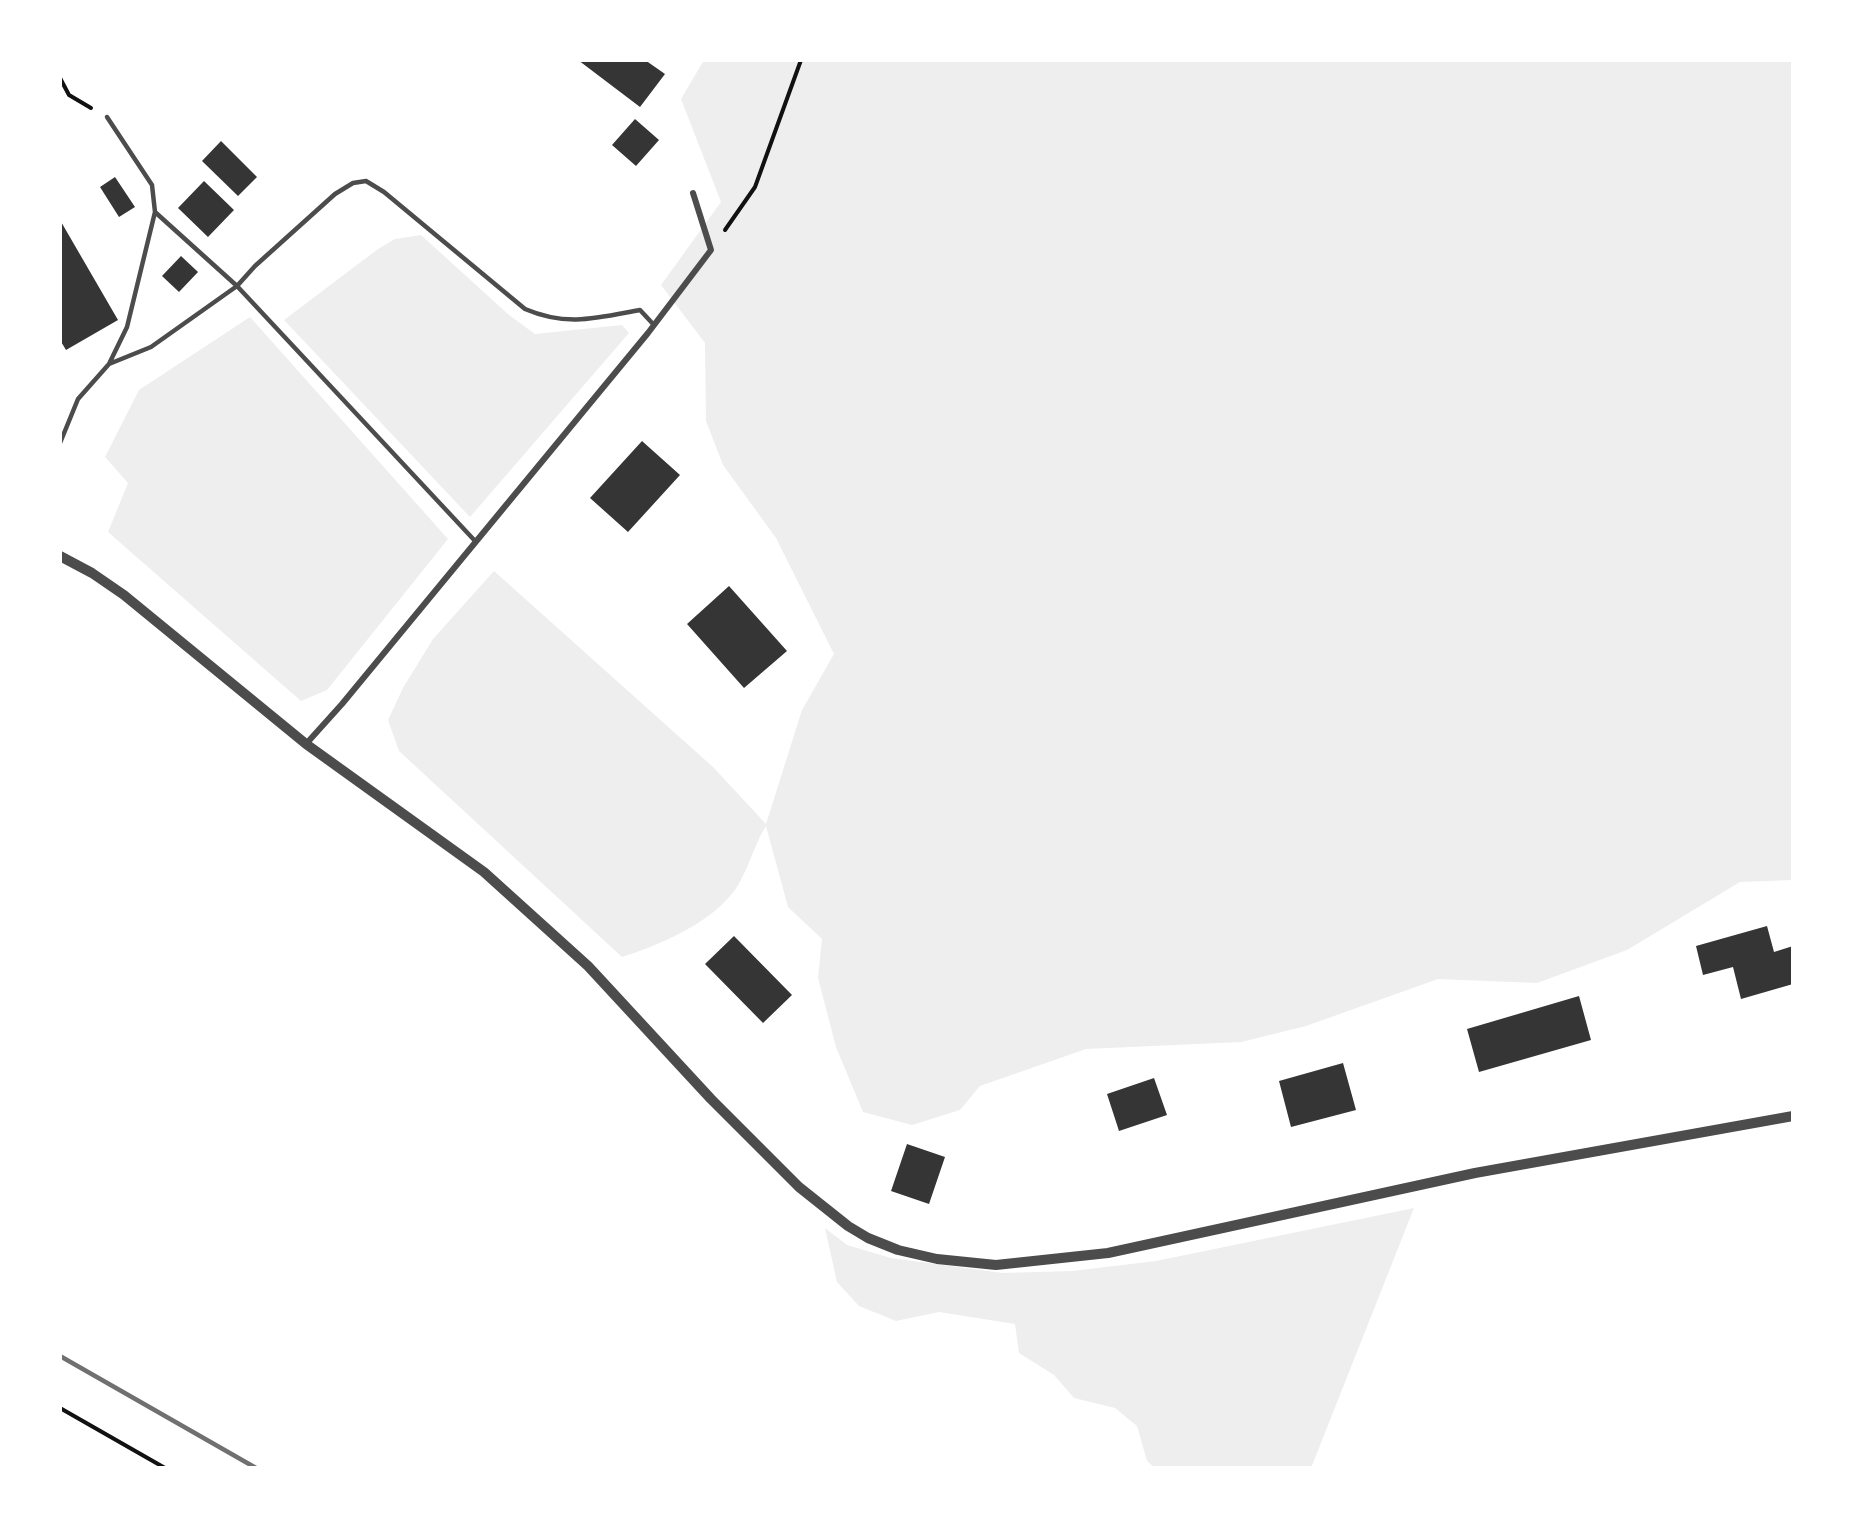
<!DOCTYPE html>
<style>
body{margin:0}
#map{position:relative;width:1853px;height:1528px;overflow:hidden;background:#fff;font-family:"IBM Plex Sans",sans-serif}
canvas{display:block}
.frame{position:absolute;inset:0;border:62px solid #fff;pointer-events:none}
</style>
<div id="map">
<canvas width="1853" height="1528"></canvas>
<div class="frame"></div>
</div>
<script>
const c = document.querySelector('canvas').getContext('2d');
c.lineJoin = 'round';
function fill(path, color) { c.fillStyle = color; c.fill(path, 'evenodd'); }
function stroke(path, color, width, dash) { c.strokeStyle = color; c.lineWidth = width; c.lineCap = dash ? 'butt' : 'round'; c.setLineDash(dash || []); c.stroke(path); }
fill(new Path2D(`
 M704,60H1793V880L1740,882L1627,950L1537,983L1438,979L1306,1026L1241,1042L1086,1049L980,1086L960,1110L912,1125L863,1112L836,1047L818,978L822,939L788,907L766,826C753,846 746,879 730,896C706,925 657,946 622,957L399,751L388,720L403,688L433,639L494,571L713,767L766,824L802,710L834,654L776,538L723,465L706,421L705,343L661,285L721,202L681,99Z
 M421,235L509,315L535,334L622,325L629,333L470,517L284,320L378,249L395,239Z
 M250,317L448,539L327,690L301,701L108,532L128,483L105,457L139,390Z
 M1414,1208L1311,1468H1155L1147,1461L1137,1426L1115,1408L1074,1398L1054,1375L1019,1353L1015,1324L939,1312L896,1321L859,1306L837,1282L825,1228L847,1245L891,1258L1003,1273L1072,1271L1156,1261Z`), '#eee');
fill(new Path2D(`
 M578,60H645L665,74L640,107Z
 M635,119L659,140L636,166L612,145Z
 M221,141L257,177L238,196L202,161Z
 M115,177L135,207L119,217L100,187Z
 M204,181L234,210L208,237L178,208Z
 M60,220L118,320L66,350L60,340Z
 M181,256L198,272L179,292L162,276Z
 M642,441L680,475L628,532L590,498Z
 M729,586L787,651L744,688L687,624Z
 M1767,926L1774,952L1793,946V984L1741,999L1733,967L1703,975L1696,946Z
 M734,936L792,995L763,1023L705,964Z
 M1579,996L1591,1040L1479,1072L1467,1029Z
 M1343,1063L1356,1110L1291,1127L1279,1081Z
 M1154,1078L1167,1115L1119,1131L1107,1094Z
 M907,1144L945,1157L929,1204L891,1191Z`), '#353535');
stroke(new Path2D(`
 M60,78L69,95L91,108
 M725,230L755,187L801,60
 M60,1408L165,1468`), '#111', 4);
stroke(new Path2D(`
 M155,212L237,286L476,542
 M109,364L151,347L237,286L255,266L335,194L353,183L366,181L384,192L525,309C567,327 597,318 640,310L654,325
 M60,443L78,399L109,364L127,327L155,212L152,185L107,117`), '#4c4c4c', 4.5);
stroke(new Path2D(`
 M306,744L342,704L648,333L711,250L693,193`), '#4c4c4c', 6);
stroke(new Path2D(`
 M60,556L92,573L124,595L306,744L484,872L588,966L711,1099L799,1187L848,1226L868,1238L898,1250L937,1259L996,1265L1108,1253L1475,1173L1793,1116`), '#4c4c4c', 10);
stroke(new Path2D(`
 M60,1356L256,1468`), '#707070', 4.5);
</script>
